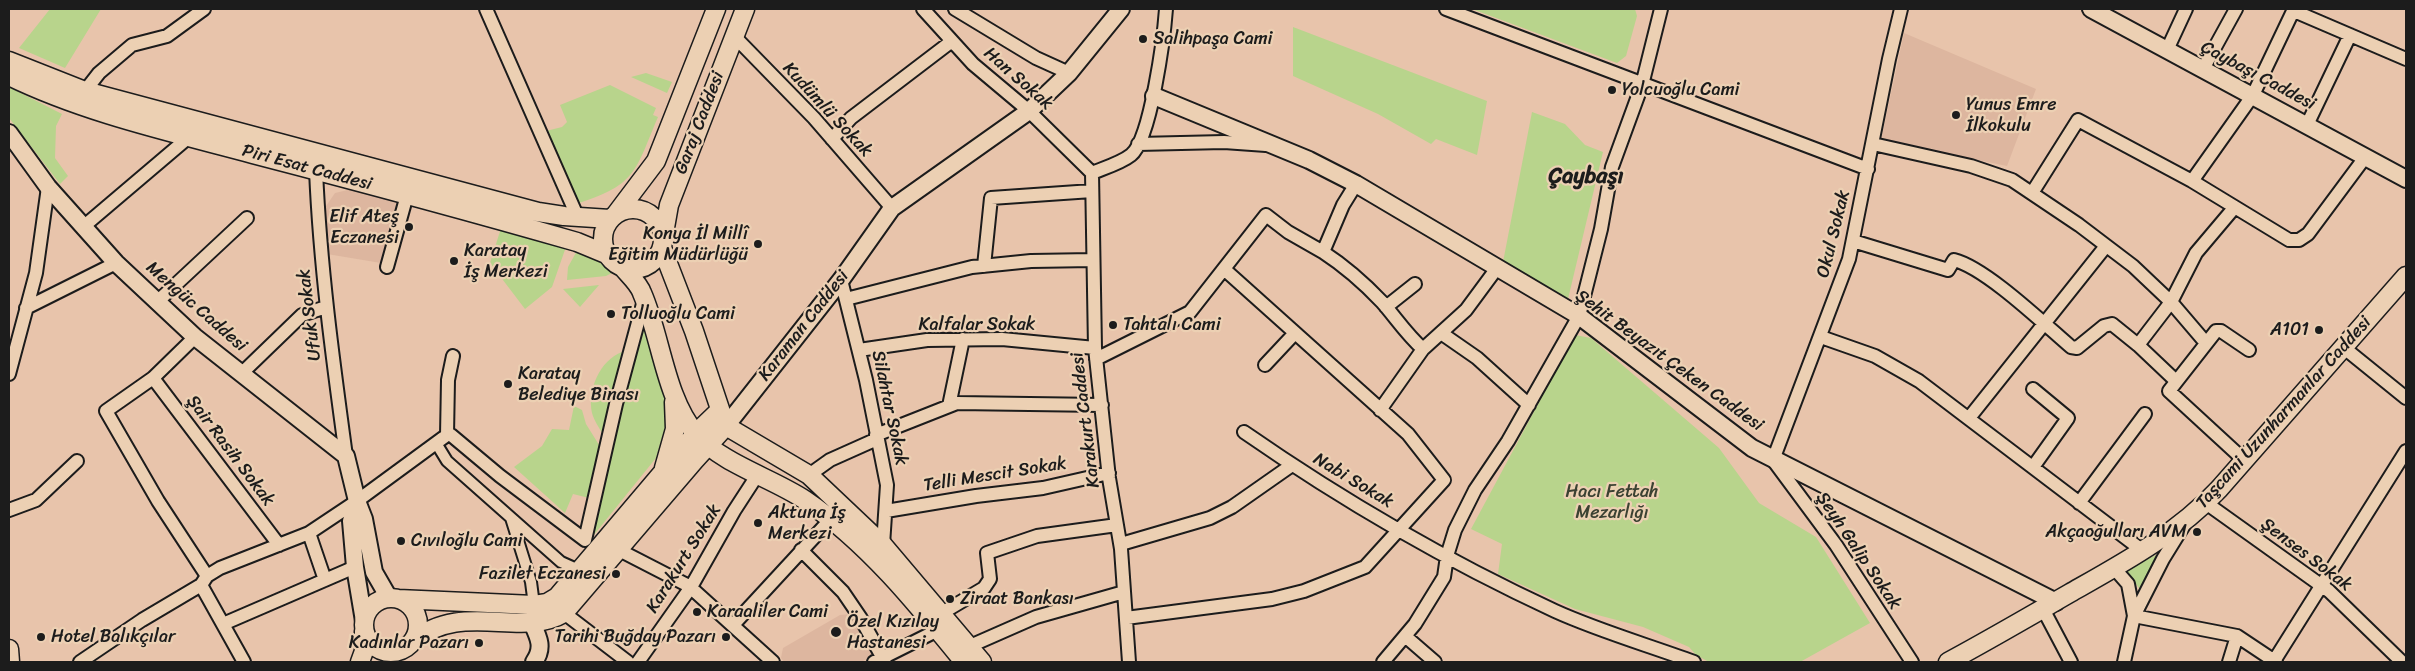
<!DOCTYPE html>
<meta charset="utf-8">
<style>
body{margin:0}
#map{position:relative;width:2415px;height:671px;overflow:hidden;background:#e8c4ab;font-family:Sriracha,sans-serif}
canvas{display:block}
.frame{position:absolute;inset:0;border:10px solid #1c1c1c;pointer-events:none}
</style>
<div id="map">
<canvas width="2415" height="671"></canvas>
<div class="frame"></div>
</div>
<script>
const c = document.querySelector('canvas').getContext('2d');
c.lineJoin = 'round';
function fill(path, color) { c.fillStyle = color; c.fill(path, 'evenodd'); }
function stroke(path, color, width, dash) { c.strokeStyle = color; c.lineWidth = width; c.lineCap = dash ? 'butt' : 'round'; c.setLineDash(dash || []); c.stroke(path); }
function drawText(font, color, halo, rows, align = 'center') {
  c.font = font + ' Sriracha,sans-serif'; c.lineWidth = 4.5; c.setLineDash([]); c.textBaseline = 'middle'; c.strokeStyle = halo; c.fillStyle = color; for (const [text, x, y, turn = 0] of rows) {
    c.save(); c.translate(x, y); c.rotate((+turn || 0) * Math.PI / 180); c.textAlign = isNaN(turn) ? turn : align; if (halo) c.strokeText(text, 0, 0); c.fillText(text, 0, 0); c.restore();
  }
}
fill(new Path2D(`
 M1904,33L2036,89L2007,166L1881,140Z
 M352,189L399,202L381,263L327,254L324,209L335,193Z
 M851,614L875,655L861,662H784L781,658L783,648L840,615Z`), '#ddb69f');
fill(new Path2D(`
 M50,9H101L65,68L19,48Z
 M1472,9H1635L1637,16L1626,56L1617,63Z
 M1293,27L1487,101L1477,155L1436,139L1431,144L1378,114L1293,76Z
 M646,73L672,82L667,93L631,77Z
 M610,85L656,108L653,115L658,117C635,170 638,184 579,203L546,131L562,127L567,122L560,105Z
 M9,87L62,114L56,126L55,158L68,176L60,184L9,118Z
 M1532,112L1565,124L1585,145L1603,152L1568,299L1548,295L1503,262Z
 M502,225L567,244L552,287L525,309L490,263Z
 M578,249L600,261L612,273L606,276L567,280L568,267Z
 M599,285L580,307L563,289Z
 M641,320L666,396L665,427L656,458L593,536Z
 M1575,335L1591,338L1719,448L1759,503L1816,537L1870,623L1800,662H1709L1696,655L1689,647L1643,627L1575,609L1498,574L1502,544L1471,529Z
 M622,352L603,434C599,428 594,420 592,413C587,390 600,360 622,352Z
 M574,406L582,410L586,424L601,448L589,498L573,494L565,513L514,467L542,446L552,429L569,430Z
 M2162,552L2141,591L2126,570Z`), '#b8d48c');
const pedestrian = new Path2D(`
 M436,443L447,461L561,562L581,571
 M511,518L531,582L534,605`);
const minor = new Path2D(`
 M486,9L578,218
 M923,9L973,64L1029,111L1092,173
 M955,9L1036,58L1069,73
 M1446,9L1868,169
 M1901,9L1889,59L1849,259L1773,460L1836,545L1912,662
 M2294,11L2406,59
 M734,36L814,118L892,208
 M2167,50L2186,9
 M2203,69L2236,9
 M85,91L99,73L132,45L167,36L204,9
 M2307,125L2350,35
 M832,139L851,118L952,41
 M1138,144L1224,142L1266,145
 M1873,144L1971,166L2012,180L2079,225L2133,266L2171,302L2206,343
 M316,170C320,266 333,361 346,456
 M1092,173L1095,348L1109,478L1121,549L1129,662
 M1092,173C1104,168 1121,163 1131,155C1151,139 1164,36 1166,9
 M2192,181L2253,95L2294,9
 M1356,184L1343,205L1323,252C1346,267 1363,282 1382,302C1396,318 1407,335 1423,349L1380,410
 M2032,193L2078,120L2192,181L2289,240H2299L2308,234L2366,156
 M83,227L189,137
 M1853,241L1948,270L1954,260C1986,268 2044,324 2071,347L2077,348L2104,326L2112,324L2138,345
 M984,266L991,198L1092,191
 M387,267L407,195
 M841,280L866,380L887,485L883,545
 M846,299L972,267L1031,261L1093,260
 M157,302L247,218
 M1386,307L1415,284
 M26,308L116,263
 M1441,333L1477,358L1529,405
 M195,337L153,378L106,411L158,501L207,576
 M1821,337L1875,356L1919,381L2143,551
 M2343,347L2406,398
 M1423,349L1466,310L1497,268
 M859,350L927,340L1002,339L1095,348
 M1096,359L1190,312L1266,215L1288,232L1323,252
 M1265,365L1295,333
 M242,373L302,315L326,307
 M9,374L36,273L48,187
 M153,378L279,545
 M2176,381L2138,345L2171,302L2196,253L2234,208
 M949,406L963,339
 M1969,418L2106,246
 M1244,432C1342,500 1447,561 1555,611C1599,631 1648,645 1694,662
 M447,435L448,380L453,356
 M876,435L957,403L1102,405
 M2244,460L2169,391L2216,331H2221L2249,350
 M2033,467L2068,418L2033,389
 M809,475L830,460L877,439
 M2079,503L2145,414
 M2206,503L2329,591L2402,662
 M9,510L36,500L77,461
 M886,511L976,496L1043,488L1109,473
 M309,533L325,580
 M1121,544L1210,518L1232,507L1292,465
 M619,550L689,586L773,662
 M801,550L843,592L860,617L885,662
 M2114,568L2128,584L2134,616L2237,636L2276,662
 M201,585L244,662
 M2043,609L2071,662
 M564,613L628,662
 M942,613L984,588L990,579L987,553L1037,536L1117,525
 M1126,618L1272,599L1304,591L1365,567L1444,480L1408,434L1224,269
 M223,624L355,567
 M733,625L830,520
 M1405,636L1435,662
 M970,646L1036,617L1124,592
 M2274,661L2406,451
 M80,662L142,620L201,585L207,576L220,568L309,533L357,501L447,435H451L500,476L585,540L616,404L644,300
 M638,662L691,587L734,511L758,474
 M874,662L938,630
 M1383,662L1415,624L1444,577L1447,556L1455,530L1475,490L1508,441L1579,316L1601,229L1612,167L1642,85L1661,9
 M2124,662L2134,616L2163,559L2184,525
 M2229,662L2237,636`);
const tertiary = new Path2D(`
 M2091,9L2406,179
 M1154,96L1309,160L1356,184L1579,316L1752,448L2056,602
 M9,133L48,187L116,263L195,337L346,456L357,501L364,519L374,572L389,598
 M726,426L841,280L892,208L1029,111L1069,73L1121,9
 M357,501L351,521L355,567L364,621
 M532,623C539,638 544,648 534,662`);
const secondary = new Path2D(`
 M9,61L85,91L538,212L564,216L610,219
 M9,76C85,113 171,132 253,154C361,182 469,211 577,242L606,254
 M603 239a30 30 0 1 1 60 0a30 30 0 1 1-60 0Z
 M616,214L656,161L716,9
 M663,239L669,205L745,9
 M662,248L694,331L724,421
 M624,269C630,276 639,284 642,293C661,336 665,398 696,434C722,464 772,478 805,500C868,543 917,604 964,662
 M726,426L809,475L883,545L982,662
 M664,468L675,429L674,402
 M364 625a27 27 0 1 1 54 0a27 27 0 1 1-54 0Z
 M398,599L534,605L547,603L557,597L696,433L720,410
 M412,642C462,600 520,639 564,613L695,460L726,426
 M9,649L10,662
 M360,662L364,651V631
 M1948,662C1989,640 2030,616 2070,593C2123,563 2177,534 2219,489L2406,276`);
stroke(pedestrian, '#1c1c1c', 14);
stroke(minor, '#1c1c1c', 16);
stroke(tertiary, '#1c1c1c', 20);
stroke(secondary, '#1c1c1c', 21);
stroke(pedestrian, '#ecd0b3', 10);
stroke(minor, '#ecd0b3', 12);
stroke(tertiary, '#ecd0b3', 16);
stroke(secondary, '#ecd0b3', 18);
for (const [x, y, r, color] of [
 [1143,39,5,"#1c1c1c"],
 [1612,90,5,"#1c1c1c"],
 [1956,115,5,"#1c1c1c"],
 [409,227,5,"#1c1c1c"],
 [758,244,5,"#1c1c1c"],
 [454,261,5,"#1c1c1c"],
 [611,314,5,"#1c1c1c"],
 [1113,325,5,"#1c1c1c"],
 [2319,330,5,"#1c1c1c"],
 [508,384,5,"#1c1c1c"],
 [758,523,5,"#1c1c1c"],
 [2197,532,5,"#1c1c1c"],
 [401,541,5,"#1c1c1c"],
 [616,574,5,"#1c1c1c"],
 [950,599,5,"#1c1c1c"],
 [697,612,5,"#1c1c1c"],
 [836,632,6,"#1c1c1c"],
 [41,637,5,"#1c1c1c"],
 [726,637,5,"#1c1c1c"],
 [479,643,5,"#1c1c1c"]
]) { const dot = new Path2D(); dot.arc(x, y, r, 0, 2 * Math.PI); c.fillStyle = color; c.fill(dot); stroke(dot, '#ecd0b3', 2); }
drawText('18px', '#1c1c1c', '#ecd0b3', [
 ["Salihpaşa Cami",1153,39],
 ["Yolcuoğlu Cami",1622,90],
 ["Yunus Emre",1966,105],
 ["İlkokulu",1966,126],
 ["Elif Ateş",399,217,"right"],
 ["Eczanesi",399,238,"right"],
 ["Konya İl Millî",748,234,"right"],
 ["Eğitim Müdürlüğü",748,255,"right"],
 ["Karatay",464,251],
 ["İş Merkezi",464,272],
 ["Tolluoğlu Cami",621,314],
 ["Tahtalı Cami",1123,325],
 ["A101",2309,330,"right"],
 ["Karatay",518,374],
 ["Belediye Binası",518,395],
 ["Aktuna İş",768,513],
 ["Merkezi",768,534],
 ["Akçaoğulları AVM",2187,532,"right"],
 ["Cıvıloğlu Cami",411,541],
 ["Fazilet Eczanesi",606,574,"right"],
 ["Ziraat Bankası",960,599],
 ["Karaaliler Cami",707,612],
 ["Özel Kızılay",847,622],
 ["Hastanesi",847,643],
 ["Hotel Balıkçılar",51,637],
 ["Tarihi Buğday Pazarı",716,637,"right"],
 ["Kadınlar Pazarı",469,643,"right"]
], 'left');
drawText('18px', '#1c1c1c', '#ecd0b3', [
 ["Çaybaşı Caddesi",2258,76,28],
 ["Han Sokak",1018,79,41],
 ["Kudümlü Sokak",827,110,47],
 ["Garaj Caddesi",700,123,-69],
 ["Piri Esat Caddesi",307,168,15],
 ["Okul Sokak",1834,234,-76],
 ["Mengüc Caddesi",196,307,41],
 ["Ufuk Sokak",310,315,-97],
 ["Kalfalar Sokak",977,325],
 ["Karaman Caddesi",804,326,-52],
 ["Şehit Beyazıt Çeken Caddesi",1669,361,36],
 ["Silahtar Sokak",889,408,78],
 ["Taşcami Uzunharmanlar Caddesi",2284,413,-48],
 ["Karakurt Caddesi",1086,420,-97],
 ["Şair Rasih Sokak",230,451,53],
 ["Telli Mescit Sokak",995,475,-9],
 ["Nabi Sokak",1353,481,31],
 ["Şeyh Galip Sokak",1858,551,56],
 ["Şenses Sokak",2306,555,37],
 ["Karakurt Sokak",684,559,-58]
]);
drawText('18px', '#3b4132', '#ecd0b3', [
 ["Hacı Fettah",1612,492],
 ["Mezarlığı",1612,513]
]);
drawText('bold 22px', '#1c1c1c', '#ecd0b3', [
 ["Çaybaşı",1586,177]
]);
</script>
